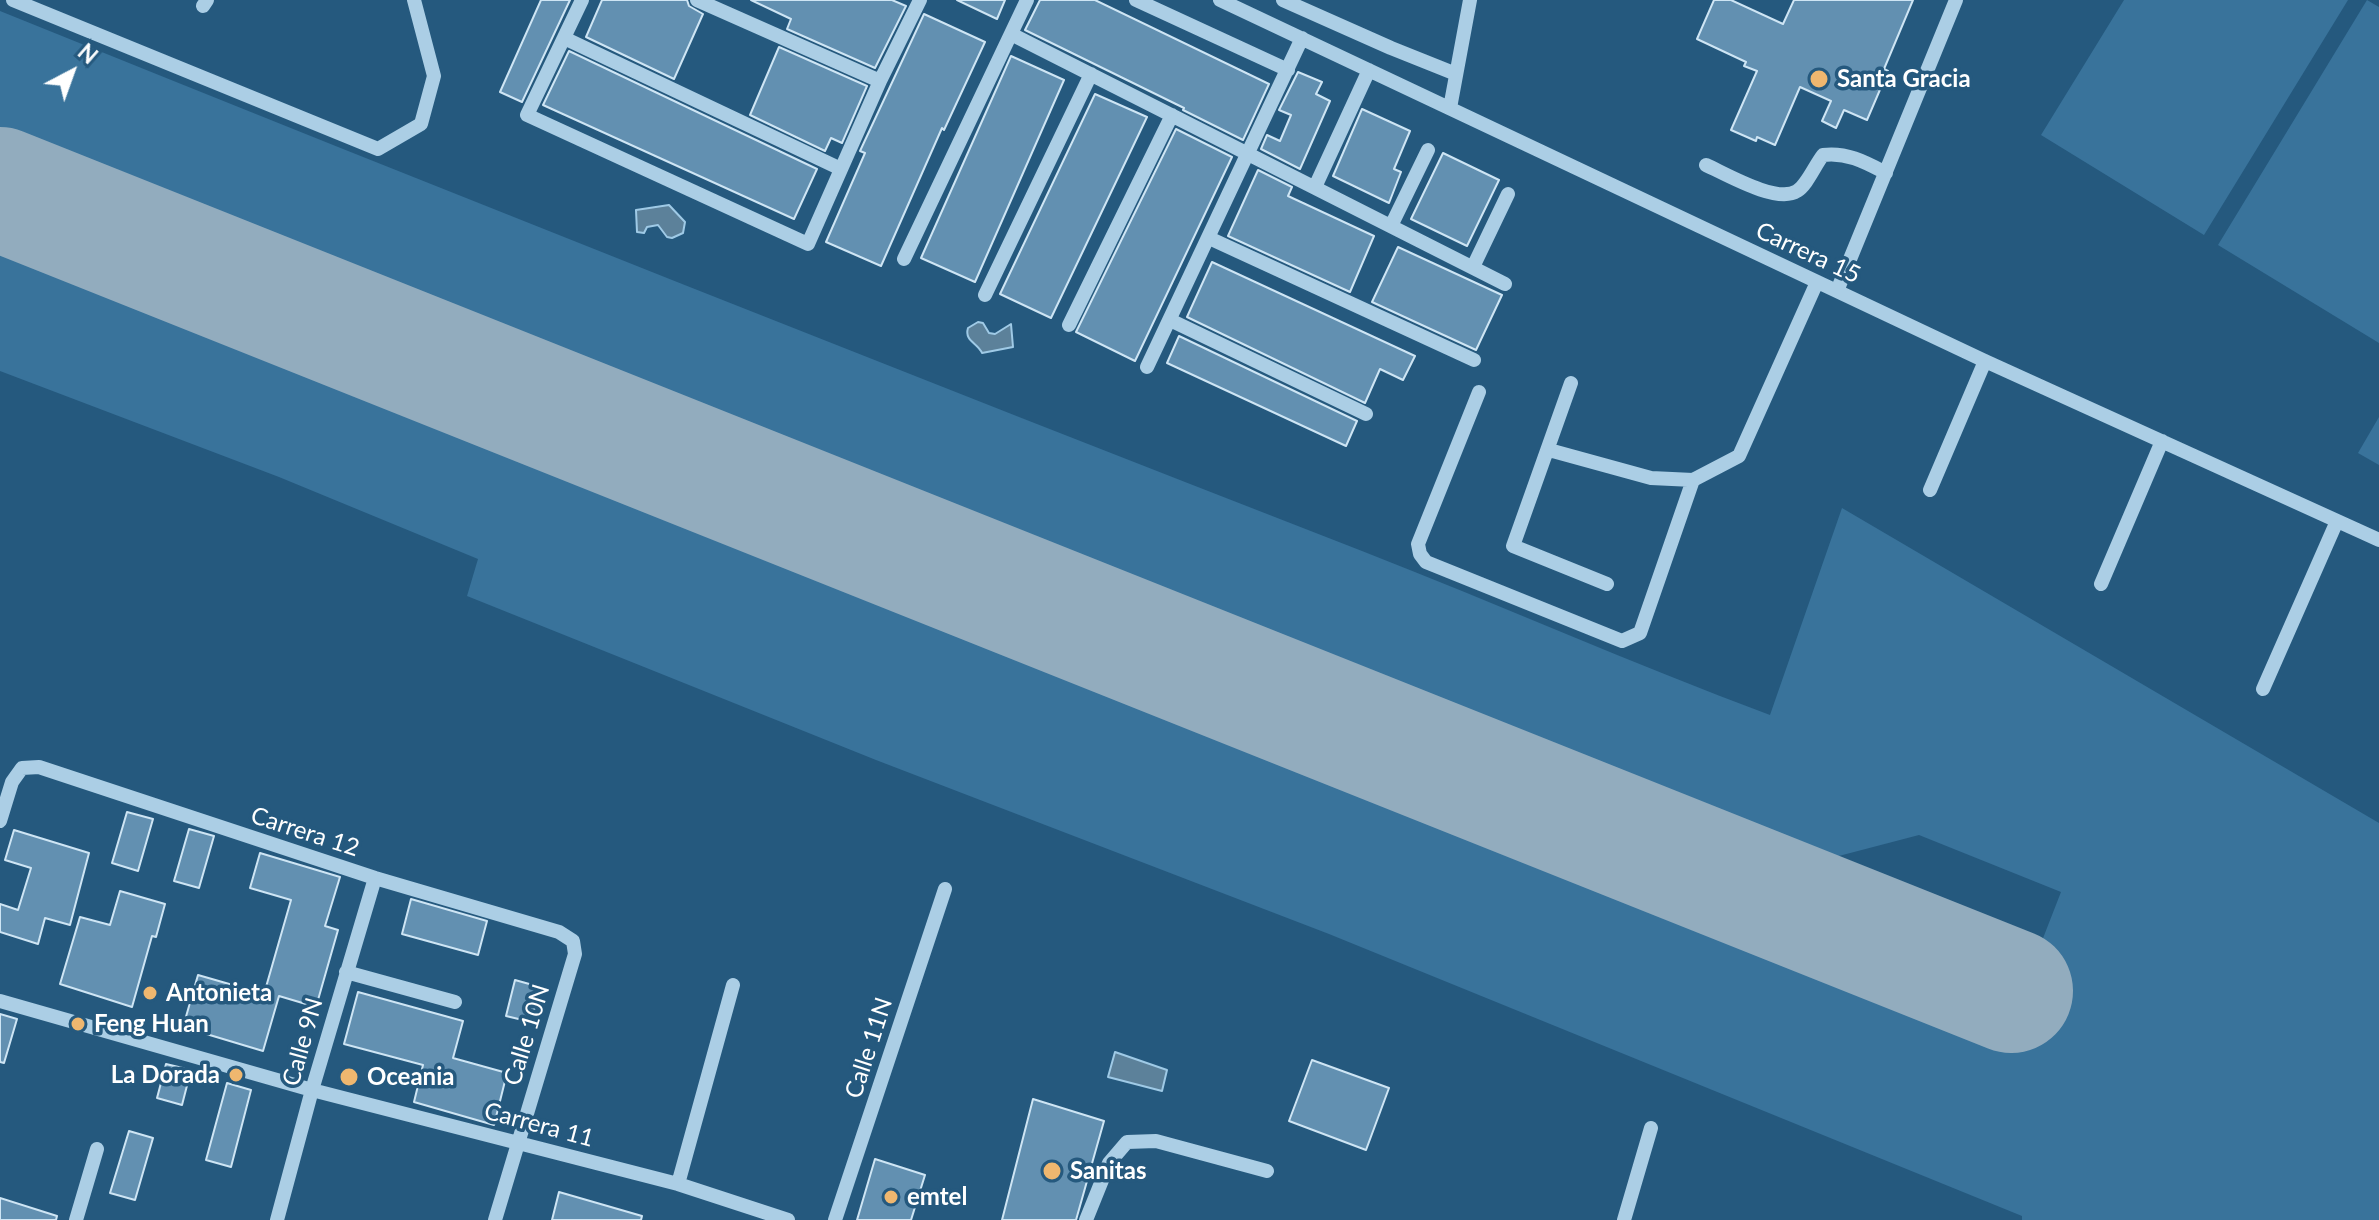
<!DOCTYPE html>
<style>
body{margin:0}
#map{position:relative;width:2379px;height:1220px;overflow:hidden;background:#25597e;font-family:Lato,sans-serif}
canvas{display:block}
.north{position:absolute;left:32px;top:32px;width:80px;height:80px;-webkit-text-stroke:6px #25597e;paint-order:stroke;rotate:41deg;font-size:22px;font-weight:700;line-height:32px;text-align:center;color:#fff}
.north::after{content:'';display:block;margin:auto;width:28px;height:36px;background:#fff;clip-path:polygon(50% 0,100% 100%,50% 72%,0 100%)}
</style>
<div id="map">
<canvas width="2379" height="1220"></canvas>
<div class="north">N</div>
</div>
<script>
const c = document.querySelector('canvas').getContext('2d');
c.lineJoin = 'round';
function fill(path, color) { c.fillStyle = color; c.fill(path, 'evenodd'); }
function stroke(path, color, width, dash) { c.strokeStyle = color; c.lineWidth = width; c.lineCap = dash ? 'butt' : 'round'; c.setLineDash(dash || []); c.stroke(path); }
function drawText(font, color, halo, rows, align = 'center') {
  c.font = font + ' Lato,sans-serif'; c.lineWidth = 7; c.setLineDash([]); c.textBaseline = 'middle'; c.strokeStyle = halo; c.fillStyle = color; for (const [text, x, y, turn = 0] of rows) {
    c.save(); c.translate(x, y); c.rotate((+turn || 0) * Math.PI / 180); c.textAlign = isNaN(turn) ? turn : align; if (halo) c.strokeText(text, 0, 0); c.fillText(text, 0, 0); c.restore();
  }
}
fill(new Path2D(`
 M2124,0H2348L2204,235L2041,135Z
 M2367,0L2379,7V343L2218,245Z
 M0,11C453,194 907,374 1362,551C1498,604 1633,664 1770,715L1842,508L2379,823V1220H2022V1216L1329,934L876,760L467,596L478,559L279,477L0,371V254L2003,1041L2061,892L1919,835L1812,863L0,142Z
 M2379,417V465L2358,453Z`), '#39739b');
const water = new Path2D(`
 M669,205L685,222L683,233L672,238L667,237L658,225L647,227L644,233L637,232L636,210Z
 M978,322L983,323L989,333L995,334L1011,324L1013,347L982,353C978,343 964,341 968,328Z
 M1115,1052L1167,1070L1162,1091L1108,1077Z`);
fill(water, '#5c819a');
stroke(water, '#9fcae6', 2);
stroke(new Path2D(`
 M0,189L2011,991`), '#92acbe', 124);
const building = new Path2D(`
 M541,0H570L522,102L500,92Z
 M602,0H687L689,6L703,14L674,79L586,37Z
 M751,0H892L906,6L875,68L787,29L791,19Z
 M957,0H1005L997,19Z
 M1040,0H1095L1269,84L1243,140L1183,110L1184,108L1025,30Z
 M1714,0H1731L1783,24L1794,0H1913L1884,69L1888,71L1867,120L1844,110L1836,128L1822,121L1831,101L1800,87L1775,145L1757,137L1756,141L1731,130L1757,71L1744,66L1746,62L1697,39Z
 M924,14L985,42L944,130L942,128L881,266L826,242L865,153L860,151Z
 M779,47L867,86L842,143L831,138L825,151L750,115Z
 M569,51L817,169L794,219L543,105Z
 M1011,56L1064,80L975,282L921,258Z
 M1298,72L1322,82L1316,94L1330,101L1300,169L1261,149L1267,135L1280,141L1291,115L1279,110Z
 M1095,94L1147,117L1051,318L1000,294Z
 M1362,109L1410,131L1394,169L1401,172L1389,203L1333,176Z
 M1176,129L1232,157L1135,361L1076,332Z
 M1443,153L1499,180L1467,246L1411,219Z
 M1258,170L1292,187L1288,196L1374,236L1350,292L1228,236Z
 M1398,247L1502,295L1476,350L1372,302Z
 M1212,262L1415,356L1403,380L1380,369L1365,403L1187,317Z
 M1179,336L1357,421L1346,446L1167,363Z
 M127,812L153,819L138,871L112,863Z
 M189,829L214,836L199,888L174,881Z
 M14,830L89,853L70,925L45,918L38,944L0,932V904L18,910L31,868L5,860Z
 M260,853L340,877L325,926L338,930L316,1007L279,996L263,1051L183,1027L198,975L264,994L291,900L250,888Z
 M120,891L165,904L156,937L152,936L132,1007L60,984L80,917L110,925Z
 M411,899L487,921L478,955L402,934Z
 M515,980L540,987L531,1022L506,1016Z
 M358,992L463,1021L453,1058L507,1073L494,1125L414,1102L423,1065L344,1044Z
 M0,1014L17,1019L4,1063L0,1062Z
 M1312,1060L1389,1088L1366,1150L1289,1121Z
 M166,1064L191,1070L182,1105L157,1098Z
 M227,1083L251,1090L231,1167L206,1160Z
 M1033,1099L1104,1121L1076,1220H1002Z
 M129,1131L153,1138L135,1200L110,1193Z
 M875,1159L925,1175L911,1220H857Z
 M559,1192L642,1216L641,1220H552Z
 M0,1198L57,1216L56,1220H0Z`);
fill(building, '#6290b1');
stroke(building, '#cee5f4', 2);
stroke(new Path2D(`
 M13,0L378,149L421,124L434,76L414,0
 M582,0L527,115L808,244L880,81L920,0
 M697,0L880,81
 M1136,0L1288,70
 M1220,0L1985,361L2379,540
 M1283,0L1391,48L1456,74
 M203,6L207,0
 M1011,34L1505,284
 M564,38L841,169
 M1450,108L1470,0
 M1706,165C1726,174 1777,204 1797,191C1807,185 1815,165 1823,155C1847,152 1865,162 1886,173
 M1315,187L1369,70
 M1391,226L1428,150
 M1209,238L1474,360
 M904,259L1027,0
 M1473,267L1508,194
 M1837,291L1956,0
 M985,295L1091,74
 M1170,320L1366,414
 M1069,325L1172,115
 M1147,367L1302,38
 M1571,383L1513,546L1607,584
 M1479,392L1418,544L1420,554L1426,562L1622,641L1640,633L1693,480
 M1549,450L1651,478L1693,480L1739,456L1817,282
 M1930,490L1985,361
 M2101,584L2162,441
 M2263,689L2337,521
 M0,821L12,782L22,768L39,767L375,878L559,932L573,941L575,954L495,1220
 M346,972L455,1002
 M0,1001L312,1090L678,1184L788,1220
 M678,1184L733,985
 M76,1220L97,1149
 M277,1220L312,1090L375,878
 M835,1220L945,889
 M1086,1220L1109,1163L1127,1142L1156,1141L1267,1171
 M1624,1220L1651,1128`), '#abcee5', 14);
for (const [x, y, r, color] of [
 [1819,79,10,"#efb76f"],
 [150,993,8,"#efb76f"],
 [78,1024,8,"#efb76f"],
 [236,1075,8,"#efb76f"],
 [349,1077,10,"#efb76f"],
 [1052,1171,10,"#efb76f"],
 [891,1197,8,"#efb76f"]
]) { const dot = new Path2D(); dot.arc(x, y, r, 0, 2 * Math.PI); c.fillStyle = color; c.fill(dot); stroke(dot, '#25597e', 3); }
drawText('bold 24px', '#fff', '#25597e', [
 ["Santa Gracia",1837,79],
 ["Antonieta",166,993],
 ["Feng Huan",94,1024],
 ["La Dorada",220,1075,"right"],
 ["Oceania",367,1077],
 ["Sanitas",1070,1171],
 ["emtel",907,1197]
], 'left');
drawText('24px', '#fff', '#25597e', [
 ["Carrera 15",1808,253,25],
 ["Carrera 12",305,832,18],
 ["Calle 10N",527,1035,-73],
 ["Calle 9N",303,1042,-74],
 ["Calle 11N",869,1048,-72],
 ["Carrera 11",539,1125,15]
]);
</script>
